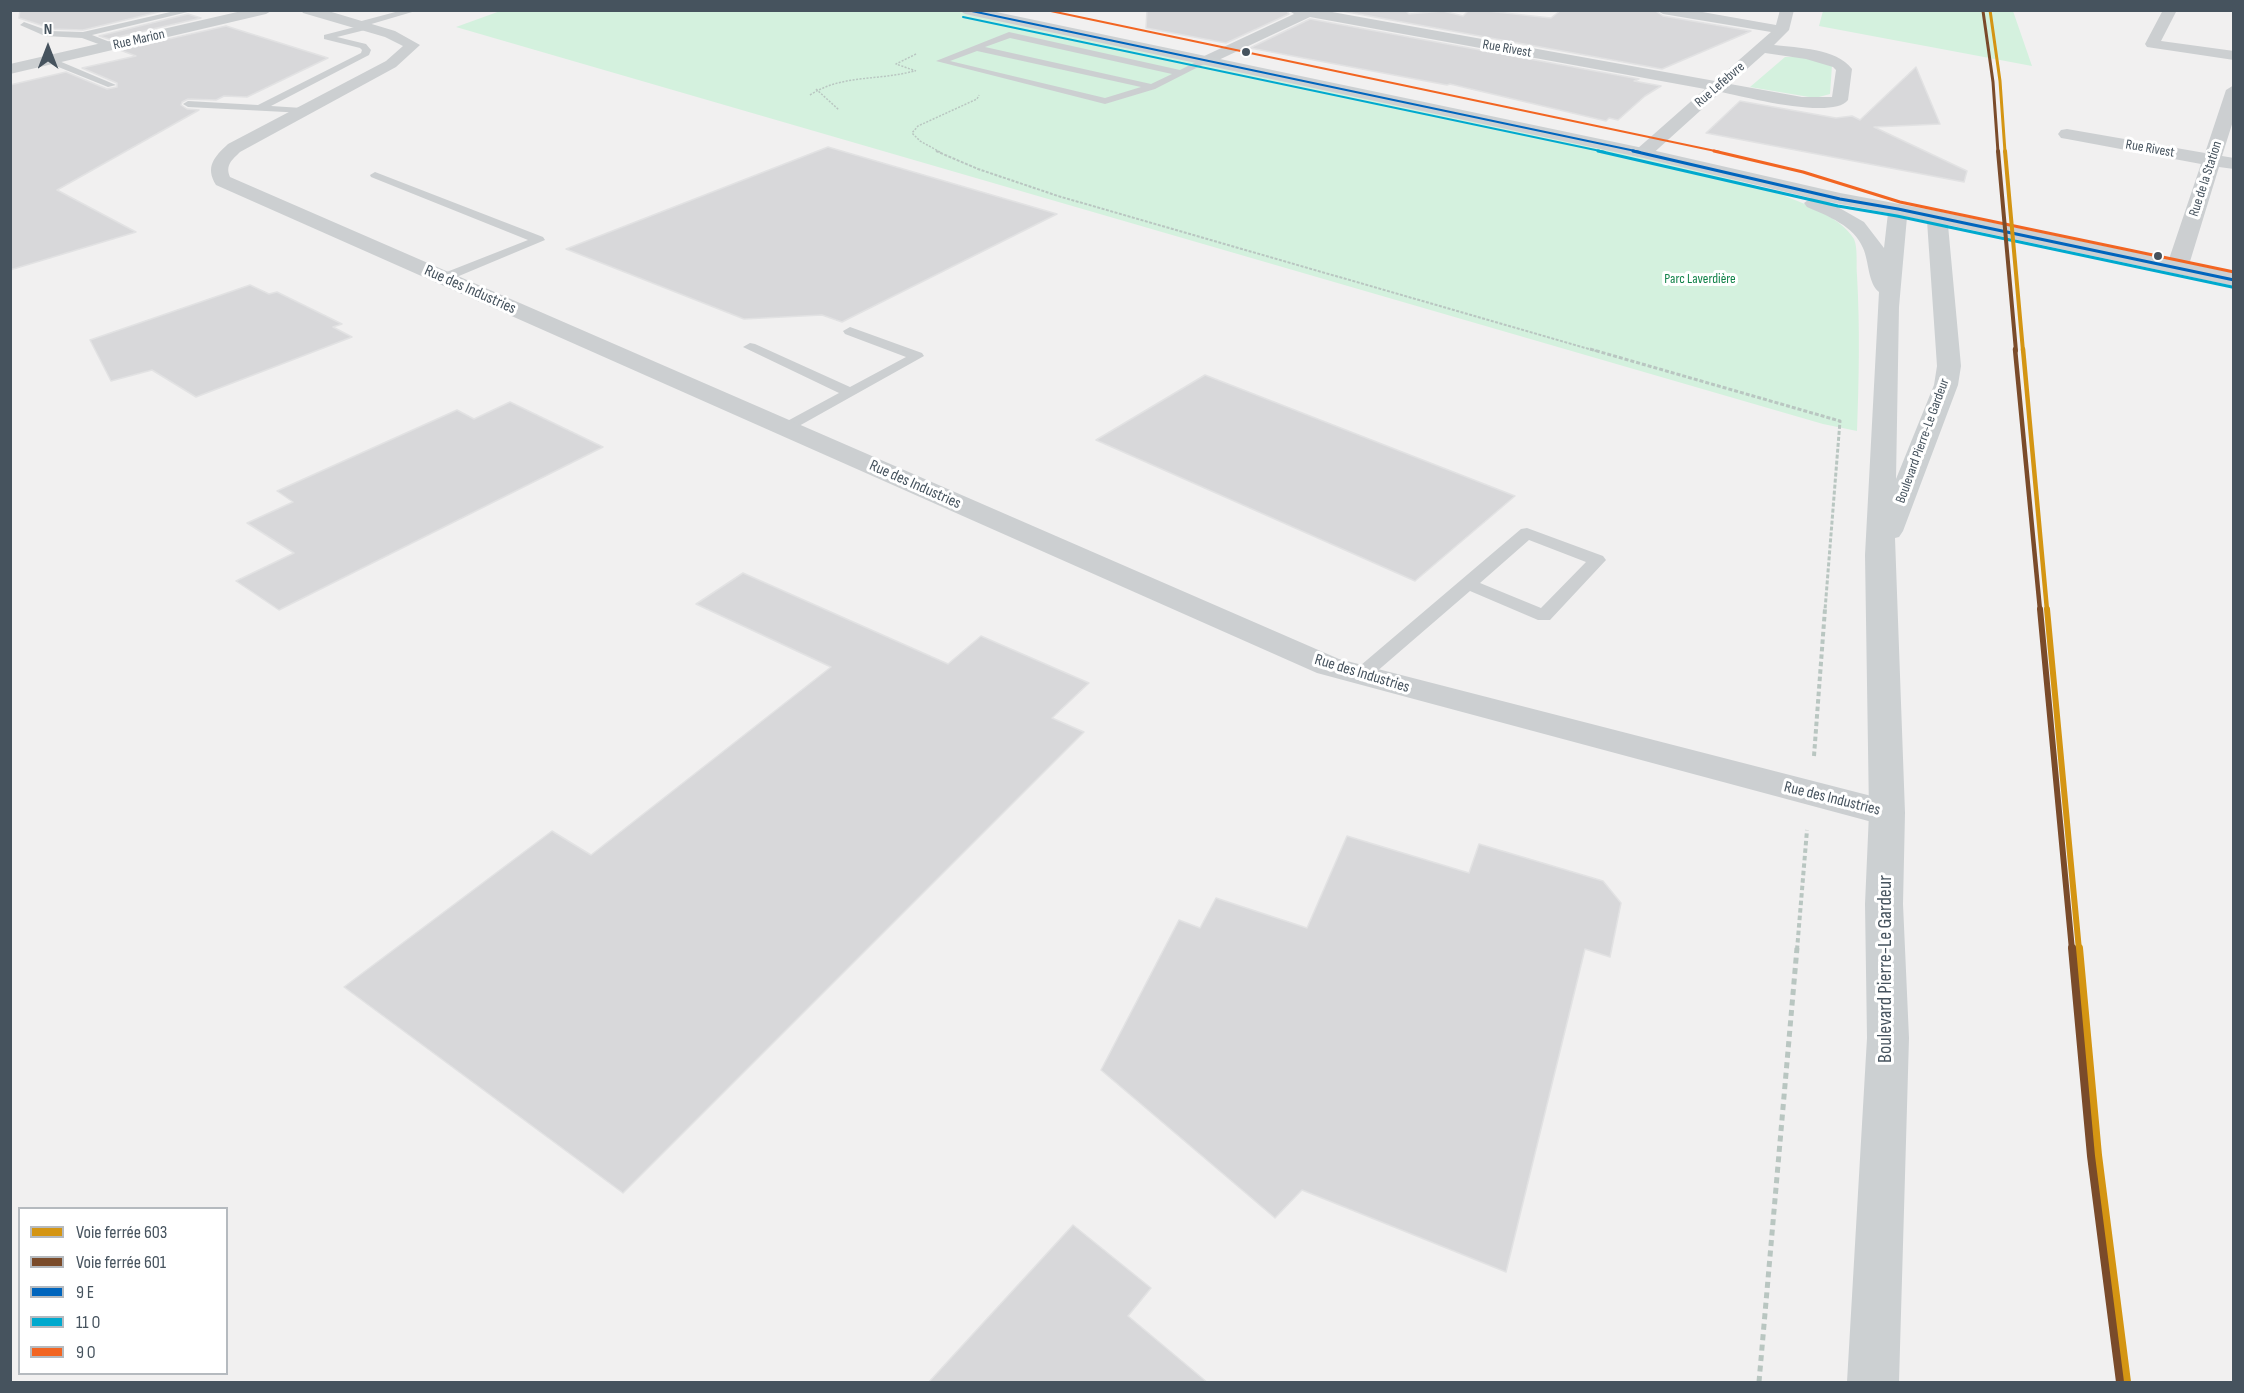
<!DOCTYPE html>
<meta charset="utf-8">
<style>
body{margin:0}
#map{position:relative;width:2244px;height:1393px;overflow:hidden;background:#f1f0f0;font-family:"Sofia Sans Condensed",sans-serif}
canvas{display:block}
.frame{position:absolute;inset:0;border:12px solid #46535e;pointer-events:none}
.legend{position:absolute;left:18px;top:1207px;width:210px;height:168px;box-sizing:border-box;background:#fff;border:2px solid #b5babf;margin:0;padding:8px 10px;list-style:none;font-size:18px;color:#46535e}
.legend li{display:flex;align-items:center;gap:12px;height:30px}
.legend b{width:30px;border:2px solid #b5babf}
.north{position:absolute;left:18px;top:18px;width:60px;height:60px;-webkit-text-stroke:4px #fff;paint-order:stroke;rotate:0deg;font-size:16px;font-weight:700;line-height:24px;text-align:center;color:#46535e}
.north::after{content:'';display:block;margin:auto;width:21px;height:27px;background:#46535e;clip-path:polygon(50% 0,100% 100%,50% 72%,0 100%)}
</style>
<div id="map">
<canvas width="2244" height="1393"></canvas>
<div class="frame"></div>
<ul class="legend">
<li><b style="height:8px;background:#d49513"></b>Voie ferrée 603</li>
<li><b style="height:8px;background:#7a4b2a"></b>Voie ferrée 601</li>
<li><b style="height:8px;background:#0065bd"></b>9 E</li>
<li><b style="height:8px;background:#00a9ce"></b>11 O</li>
<li><b style="height:8px;background:#f26522"></b>9 O</li>
</ul>
<div class="north">N</div>
</div>
<script>
const c = document.querySelector('canvas').getContext('2d');
c.lineJoin = 'round';
function fill(path, color) { c.fillStyle = color; c.fill(path, 'evenodd'); }
function stroke(path, color, width, dash) { c.strokeStyle = color; c.lineWidth = width; c.lineCap = dash ? 'butt' : 'round'; c.setLineDash(dash || []); c.stroke(path); }
function drawText(font, color, halo, rows, align = 'center') {
  c.font = font + ' "Sofia Sans Condensed",sans-serif'; c.lineWidth = 6; c.setLineDash([]); c.textBaseline = 'middle'; c.strokeStyle = halo; c.fillStyle = color; for (const [text, x, y, turn = 0] of rows) {
    c.save(); c.translate(x, y); c.rotate((+turn || 0) * Math.PI / 180); c.textAlign = isNaN(turn) ? turn : align; if (halo) c.strokeText(text, 0, 0); c.fillText(text, 0, 0); c.restore();
  }
}
fill(new Path2D(`
 M503,10L955,11L1622,151C1671,164 1830,195 1854,239C1858,248 1856,265 1857,275C1860,328 1859,379 1857,431L1823,424L456,27Z
 M1823,11H2013L2032,66L1819,26Z
 M1785,57H1805L1832,65L1830,94L1815,98L1750,87Z`), '#d4f1de');
const building = new Path2D(`
 M20,10H167L83,30L53,29L19,18Z
 M1147,10H1286L1289,14L1226,43L1146,28Z
 M1336,10H1405L1409,14L1443,11L1463,16L1469,10H1478L1551,18L1561,10H1654L1663,16L1751,31L1662,69Z
 M188,14L201,18L109,39L99,36Z
 M1310,19L1639,79L1634,81L1661,86L1645,96L1618,120L1609,118L1606,121L1450,84L1447,85L1250,48Z
 M226,26L328,58L247,97L224,96L216,100L188,99L182,102L181,105L187,109L199,110L57,190L136,232L10,270V85L66,72L107,89L117,87V83L82,68L136,56L120,50Z
 M1916,67L1940,124L1874,127L1967,171L1964,182L1706,133L1740,101L1836,118L1852,116L1860,120Z
 M828,147L1057,214L842,322L822,315L744,319L566,249Z
 M250,285L269,294L277,292L342,324L333,327L352,337L196,397L152,370L111,381L90,340Z
 M1205,375L1515,496L1415,581L1096,440Z
 M510,402L603,447L279,610L236,581L294,553L247,523L293,502L277,491L457,410L474,419Z
 M743,573L948,664L981,636L1089,683L1052,718L1084,732L623,1193L344,987L552,831L591,855L831,667L696,604Z
 M1347,836L1469,873L1479,844L1603,881L1621,903L1610,957L1585,949L1506,1272L1302,1190L1275,1218L1101,1070L1179,920L1200,928L1216,898L1307,928Z
 M1073,1225L1151,1288L1128,1316L1208,1383H928Z`);
fill(building, '#d8d8da');
stroke(building, '#e2e2e3', 1.5);
stroke(new Path2D(`
 M916,54L896,64L916,71
 M816,89L839,110
 M810,95C842,74 879,81 914,71
 M940,152L920,141L912,133L918,126L977,99L979,95`), '#b9c6c1', 1.5, [2, 1.5]);
stroke(new Path2D(`
 M936,151L978,169L1058,196L1596,351`), '#b9c6c1', 2, [3, 1.5]);
stroke(new Path2D(`
 M1590,349L1840,421L1825,610`), '#b9c6c1', 3, [4, 2]);
stroke(new Path2D(`
 M1814,756L1825,609
 M1797,950L1807,830`), '#b9c6c1', 4, [4.5, 3]);
stroke(new Path2D(`
 M1759,1382L1797,948`), '#b9c6c1', 5, [6, 4.5]);
fill(new Path2D(`
 M179,10H196L92,35L115,44L116,46L112,49L82,38L45,36L20,25L24,22L49,31L83,32Z
 M403,10H419L368,25L369,29L337,37L366,44L371,50L369,55L271,106L302,108L305,109V113L188,107L183,104L188,101L258,105L361,53L362,50L360,48L324,39V35L355,27L354,23Z
 M1009,32L1180,70L1202,59L1210,61L1155,89L1105,104L936,61ZM1010,38L1172,74L1151,84L985,47ZM977,51L1141,87L1105,98L950,61Z
 M46,58H52L116,85L108,87L46,62Z
 M375,172L543,237L545,240L447,281H439L437,278L439,275L528,240L371,177L370,175Z
 M850,327L922,353L924,356L790,431H780L777,428L780,425L839,393L743,347L750,343L755,344L850,387L906,357L845,334L843,331Z
 M1527,528L1603,556L1606,560L1550,620H1538L1470,591L1368,679L1361,681L1354,679L1351,675L1354,671L1521,529ZM1529,540L1586,562L1541,608L1480,583Z`), '#cccfd1');
fill(new Path2D(`
 M246,10H273L266,14L10,74V64Z
 M301,10H325L395,31L420,45L396,67L240,152C232,160 225,165 230,177L1339,659L1887,800L1900,804L1905,813L1900,822L1887,826L1317,673L216,185C205,167 214,157 228,144L386,61L403,46L385,37L303,13Z
 M1288,10H1321L1715,81L1771,32L1663,14L1656,10H1691L1776,25L1780,10H1794L1789,30L1774,45C1798,48 1836,48 1852,69L1848,100C1833,120 1745,97 1721,92L1649,157H1637L1634,153L1637,149L1705,89L1310,17L1210,64H1200L1197,61L1200,58L1294,14ZM1765,53L1806,59L1833,67L1836,70L1832,97H1802L1730,84Z
 M2163,10H2177L2161,41L2234,51V60L2147,47L2145,44Z
 M2234,85V118L2222,156L2234,158V169L2219,167L2188,268L2184,272L2177,274L2170,272L2166,268L2201,164L2067,139L2061,138L2058,134L2061,130L2067,129L2205,153L2226,90Z`), '#cccfd1');
fill(new Path2D(`
 M958,10H987L1643,148L1840,193L1937,211L2234,273V286L1948,225L1961,366L1958,385L1903,531L1899,537L1895,538L1905,813L1903,904L1909,1038L1899,1382H1847L1867,1038L1865,904L1869,813L1865,555L1879,292C1868,284 1869,261 1863,248C1854,226 1828,216 1807,207L1804,203L1811,198L1643,158L965,14ZM1829,202L1888,213L1884,248L1864,222ZM1907,217L1927,221L1937,366L1934,385L1896,479L1899,307Z`), '#ccd0d2');
stroke(new Path2D(`
 M967,10L1640,152`), '#0065bd', 2);
stroke(new Path2D(`
 M1633,151L1840,199L1898,209L2234,280`), '#0065bd', 3);
stroke(new Path2D(`
 M963,17L1605,152`), '#00a9ce', 2);
stroke(new Path2D(`
 M1598,151L1838,206L1897,216L2232,287`), '#00a9ce', 3);
stroke(new Path2D(`
 M1046,10L1720,152`), '#f26522', 2);
stroke(new Path2D(`
 M1714,151L1803,172L1900,202L2234,272`), '#f26522', 3);
stroke(new Path2D(`
 M1990,10L2000,81L2005,152`), '#d49513', 3);
stroke(new Path2D(`
 M2005,151L2023,351`), '#d49513', 4);
stroke(new Path2D(`
 M2023,349L2047,610`), '#d49513', 4.5);
stroke(new Path2D(`
 M2047,609L2079,950`), '#d49513', 6);
stroke(new Path2D(`
 M2079,948L2098,1155L2127,1382`), '#d49513', 8);
stroke(new Path2D(`
 M1983,11L1993,82L1998,152`), '#7a4b2a', 3);
stroke(new Path2D(`
 M1998,151L2016,351`), '#7a4b2a', 4);
stroke(new Path2D(`
 M2015,349L2040,610`), '#7a4b2a', 4.5);
stroke(new Path2D(`
 M2040,609L2072,950`), '#7a4b2a', 6);
stroke(new Path2D(`
 M2072,948L2091,1156L2120,1382`), '#7a4b2a', 8);
for (const [x, y, r, color] of [
 [1246,52,5,"#46535e"],
 [2158,256,5,"#46535e"]
]) { const dot = new Path2D(); dot.arc(x, y, r, 0, 2 * Math.PI); c.fillStyle = color; c.fill(dot); stroke(dot, '#fff', 2); }
drawText('14px', '#46535e', '#fff', [
 ["Rue Marion",139,40,-13],
 ["Rue Rivest",1507,49,10],
 ["Rue Lefebvre",1720,85,-41],
 ["Rue Rivest",2150,149,10],
 ["Rue de la Station",2206,179,-72],
 ["Boulevard Pierre-Le Gardeur",1923,441,-70]
]);
drawText('14px', '#13834a', '#fff', [
 ["Parc Laverdière",1700,279]
]);
drawText('16px', '#46535e', '#fff', [
 ["Rue des Industries",470,290,24],
 ["Rue des Industries",915,485,24],
 ["Rue des Industries",1362,674,17],
 ["Rue des Industries",1832,799,14]
]);
drawText('20px', '#46535e', '#fff', [
 ["Boulevard Pierre-Le Gardeur",1886,969,-90]
]);
</script>
